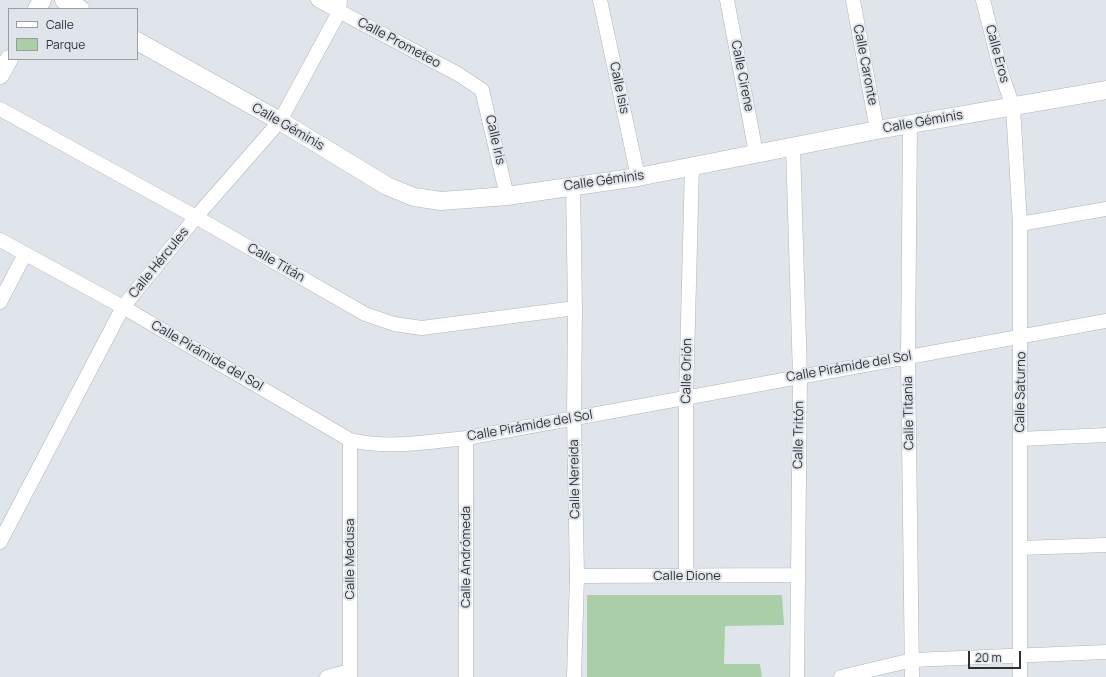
<!DOCTYPE html>
<meta charset="utf-8">
<style>
body{margin:0}
#map{position:relative;width:1106px;height:677px;overflow:hidden;background:#e0e5eb;font-family:Manrope,sans-serif}
canvas{display:block}
.legend{position:absolute;left:8px;top:8px;width:130px;height:52px;box-sizing:border-box;background:#e0e5eb;border:1px solid #999da2;margin:0;padding:5px 7px;list-style:none;font-size:12px;color:#2f3134}
.legend li{display:flex;align-items:center;gap:8px;height:20px}
.legend b{width:20px;border:1px solid #999da2}
.scale{position:absolute;left:968px;top:651px;width:53px;height:18px;box-sizing:border-box;border:2px solid #2f3134;border-top:0;padding-left:5px;font-size:12px;line-height:14px;white-space:nowrap;color:#2f3134;-webkit-text-stroke:3px #e0e5eb;paint-order:stroke}
</style>
<div id="map">
<canvas width="1106" height="677"></canvas>
<ul class="legend">
<li><b style="height:5px;background:#fff"></b>Calle</li>
<li><b style="height:11px;background:#aacea8"></b>Parque</li>
</ul>
<div class="scale">20 m</div>
</div>
<script>
const c = document.querySelector('canvas').getContext('2d');
c.lineJoin = 'round';
function fill(path, color) { c.fillStyle = color; c.fill(path, 'evenodd'); }
function stroke(path, color, width, dash) { c.strokeStyle = color; c.lineWidth = width; c.lineCap = dash ? 'butt' : 'round'; c.setLineDash(dash || []); c.stroke(path); }
function drawText(font, color, halo, rows, align = 'center') {
  c.font = font + ' Manrope,sans-serif'; c.lineWidth = 4; c.setLineDash([]); c.textBaseline = 'middle'; c.strokeStyle = halo; c.fillStyle = color; for (const [text, x, y, turn = 0] of rows) {
    c.save(); c.translate(x, y); c.rotate((+turn || 0) * Math.PI / 180); c.textAlign = isNaN(turn) ? turn : align; if (halo) c.strokeText(text, 0, 0); c.fillText(text, 0, 0); c.restore();
  }
}
fill(new Path2D(`
 M587,595H782L784,625L725,626L724,664H760L762,677H587Z`), '#aacea8');
const minor = new Path2D(`
 M318,0L458,74L482,90L507,196
 M600,0L638,177
 M727,0L756,153
 M853,0L877,130
 M983,0L1002,75L1013,107L1020,224V677
 M0,109L196,217L365,314L394,324L422,328L575,308
 M910,124L908,356L912,677
 M793,146L800,376L797,677
 M573,186L575,308L574,418L577,576L574,677
 M1020,224L1106,209
 M0,240L123,307L350,440C389,449 426,442 466,438L1106,321
 M0,302L25,254
 M1020,439L1106,435
 M350,440V677
 M0,542L123,307L196,217L280,121L339,12L340,0
 M1021,548L1106,545
 M686,575V399L692,166
 M577,576L797,575
 M327,677L350,671
 M466,677V438
 M841,677L912,660L1106,652`);
const tertiary = new Path2D(`
 M64,0L80,9
 M37,9L42,0
 M137,41L280,121L387,186L414,197L441,201L507,196L638,177L877,130L1106,90
 M0,75L9,59`);
stroke(minor, '#afb4ba', 15);
stroke(tertiary, '#afb4ba', 19);
stroke(minor, '#fff', 14);
stroke(tertiary, '#fff', 18);
drawText('13px', '#2f3134', '#e0e5eb', [
 ["Calle Prometeo",399,43,28],
 ["Calle Eros",997,54,75],
 ["Calle Caronte",865,65,79],
 ["Calle Cirene",742,76,79],
 ["Calle Isis",619,88,78],
 ["Calle Géminis",923,122,-10],
 ["Calle Géminis",288,127,30],
 ["Calle Iris",495,140,77],
 ["Calle Géminis",604,181,-8],
 ["Calle Hércules",159,263,-51],
 ["Calle Titán",276,263,30],
 ["Calle Pirámide del Sol",207,356,30],
 ["Calle Pirámide del Sol",849,367,-10],
 ["Calle Orión",687,371,-89],
 ["Calle Saturno",1021,392,-89],
 ["Calle Titania",909,413,-91],
 ["Calle Pirámide del Sol",530,426,-10],
 ["Calle Tritón",799,435,-89],
 ["Calle Nereida",575,479,-91],
 ["Calle Andrómeda",466,557,-90],
 ["Calle Medusa",350,559,-90],
 ["Calle Dione",687,576]
]);
</script>
